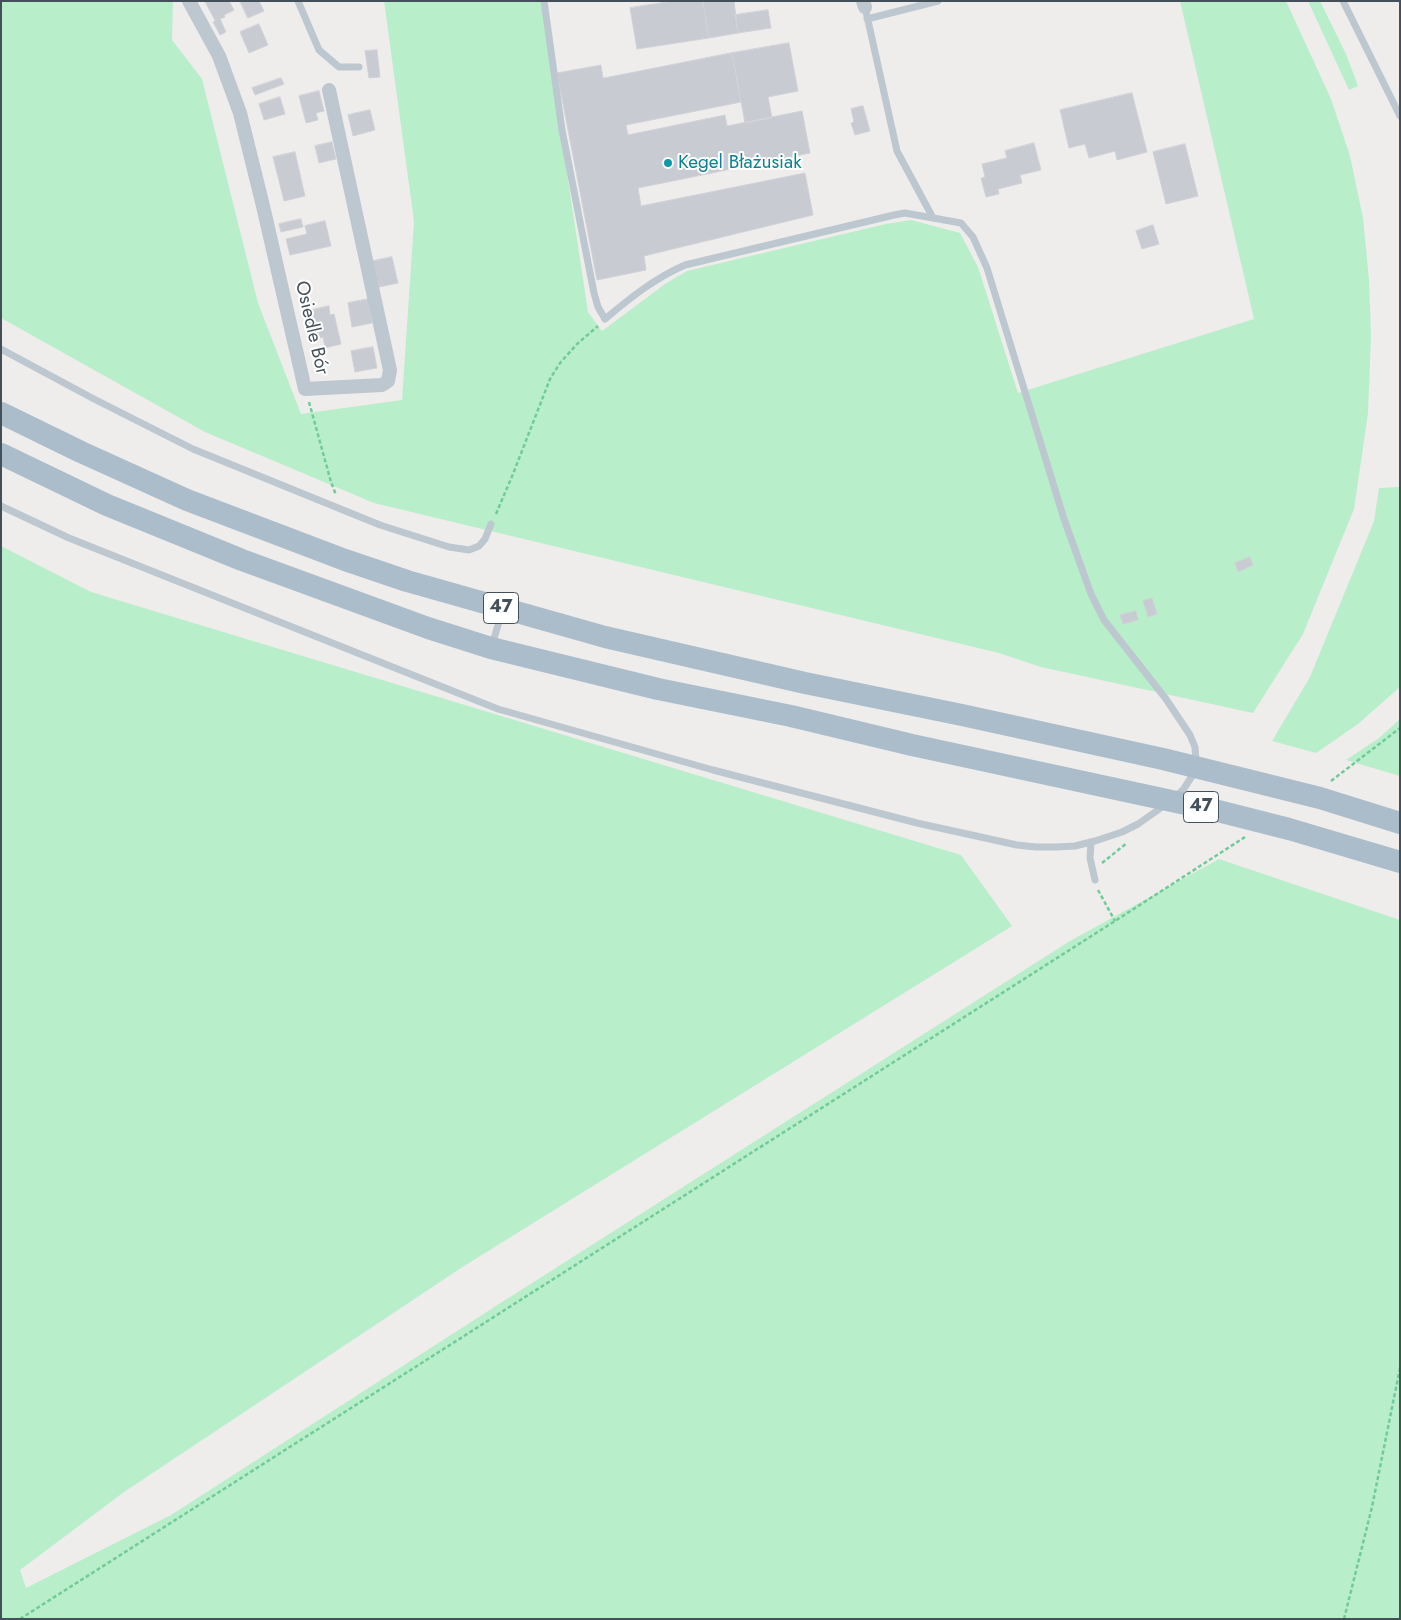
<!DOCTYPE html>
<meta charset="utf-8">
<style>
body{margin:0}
#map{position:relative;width:1401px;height:1620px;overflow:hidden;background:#efecec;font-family:Jost,sans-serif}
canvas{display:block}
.frame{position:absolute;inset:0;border:2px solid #445059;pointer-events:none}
</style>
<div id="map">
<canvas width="1401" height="1620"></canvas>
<div class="frame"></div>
</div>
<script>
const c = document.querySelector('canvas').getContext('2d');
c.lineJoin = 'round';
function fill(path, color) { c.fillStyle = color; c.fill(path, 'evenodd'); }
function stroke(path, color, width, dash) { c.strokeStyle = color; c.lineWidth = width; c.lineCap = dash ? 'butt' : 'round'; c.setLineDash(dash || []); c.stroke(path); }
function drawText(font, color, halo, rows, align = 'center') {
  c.font = font + ' Jost,sans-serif'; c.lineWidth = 4; c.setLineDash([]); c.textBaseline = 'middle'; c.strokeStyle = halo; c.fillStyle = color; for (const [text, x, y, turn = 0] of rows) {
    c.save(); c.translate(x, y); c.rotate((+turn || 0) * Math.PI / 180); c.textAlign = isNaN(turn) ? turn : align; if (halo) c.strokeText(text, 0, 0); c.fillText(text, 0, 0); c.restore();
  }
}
fill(new Path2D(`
 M1,1H173L172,40L202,79L258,303L301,414L402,400L414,221L384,1H541L588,312L602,331L665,284L687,271L886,224L911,220L960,233L978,267L1018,393L1254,319L1180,1H1286L1331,99L1350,156L1363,218L1369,280L1371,336L1368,413L1354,509L1303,634L1253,713L1041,667L999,653L374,503L205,432L1,318Z
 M1308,1H1320L1346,54L1358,86L1349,90Z
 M1400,487V687L1358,724L1316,753L1272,741L1310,677L1374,521L1379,488Z
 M1,546L91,592L961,855L1012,926L464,1266L124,1492L20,1570L26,1588L171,1515L499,1304L1070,941L1219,859L1400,920V1619H1Z
 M1400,719V776L1346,760L1379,738Z`), '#b9eeca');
const building = new Path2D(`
 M205,1H229L234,10L224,15L225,17L220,19L226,32L220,35L213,22L215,21Z
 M240,1H259L264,11L248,18Z
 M673,1H703L709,38L637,49L630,8Z
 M703,1H734L738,33L709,38Z
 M768,10L771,28L738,33L735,15Z
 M259,24L268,45L249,53L240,32Z
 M789,43L798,91L768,97L772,118L745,123L732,53Z
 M377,50L380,77L369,78L365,51Z
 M732,53L741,102L626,125L628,135L725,115L727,126L802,111L810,153L638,188L641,206L805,173L813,215L644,256L646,270L597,280L557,73L601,65L603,78Z
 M281,78L284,84L255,95L252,88Z
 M319,91L324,111L316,113L318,120L306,123L299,96Z
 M1132,93L1147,152L1117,160L1115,151L1089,158L1085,144L1069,148L1060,110Z
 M280,97L285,114L264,120L259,104Z
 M863,106L870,131L855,135L851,123L854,122L851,109Z
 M370,110L375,130L353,136L348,115Z
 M332,142L336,159L319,163L315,146Z
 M1034,143L1041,170L1020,175L1022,183L998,189L999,194L986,197L981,178L985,177L982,164L1007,158L1005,151Z
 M1185,144L1198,196L1166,204L1153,152Z
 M295,152L305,196L284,201L273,157Z
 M301,219L303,227L281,232L279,224Z
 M325,221L331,246L290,255L286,239L307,234L305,226Z
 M1153,225L1159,244L1142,249L1136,231Z
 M392,257L398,283L379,287L373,261Z
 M368,299L372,323L352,327L348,303Z
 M329,306L330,315L334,314L341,344L325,348L323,337L313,340L308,320L314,319L312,310Z
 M373,347L377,368L355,372L351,351Z
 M1250,557L1253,565L1238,572L1235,563Z
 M1152,598L1157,614L1148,617L1143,601Z
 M1136,611L1138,620L1123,624L1120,615Z`);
fill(building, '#c8cbd1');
stroke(building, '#d0d2d8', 1);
stroke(new Path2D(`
 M309,402L331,482L336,495
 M496,514L513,474L550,379L560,363L577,344L598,326
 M1331,781L1400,728
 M1102,863L1127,843
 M1098,890L1115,921
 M20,1619L1115,921L1245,837
 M1344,1619L1372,1507L1400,1368`), '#71cb99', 2.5, [4, 2.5]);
stroke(new Path2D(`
 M298,1L319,50L339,67H359
 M544,1L562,130L594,293L598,307L605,319C630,298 655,278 685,265L894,215L905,213L961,223L973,237L987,268L1064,519L1091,594L1104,620L1166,699L1190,735L1195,747L1196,761L1194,773L1183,790L1175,797
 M1343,1L1400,116
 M865,7L897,151L933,218
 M867,19L938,1
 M1,349L94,399L193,449L380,525L449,547L469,550L479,546L485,539L491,524
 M1,506L69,538L498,709L713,770L917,823L1017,845L1036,847H1056L1075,846L1095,841L1122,832L1138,824L1165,805
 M492,645L502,612
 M1091,842L1090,858L1095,880`), '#bcc7cf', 7);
stroke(new Path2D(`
 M189,1L219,56L240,113L263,206L305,389L382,385L388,381L390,370L329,90
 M863,1L865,7`), '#bcc7cf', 14);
stroke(new Path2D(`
 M1,413L81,452L187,500L345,560L407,581L605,637L805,683L962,715L1163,759L1320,798L1400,823
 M1,454L107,505L242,560L428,628L491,648L658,689L791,716L912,745L1218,811L1289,829L1400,862`), '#abbdcb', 22);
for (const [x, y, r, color] of [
 [668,163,5,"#0f9aa8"]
]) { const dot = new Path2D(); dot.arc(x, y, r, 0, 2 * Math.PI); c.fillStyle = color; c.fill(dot); stroke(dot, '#fff', 2); }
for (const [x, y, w] of [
 [501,608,35],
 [1201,807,35]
]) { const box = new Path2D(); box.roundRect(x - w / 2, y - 15.5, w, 31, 4); c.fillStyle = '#fff'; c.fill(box); stroke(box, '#445059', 1); }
drawText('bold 18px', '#445059', null, [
 ["47",501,608],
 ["47",1201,807]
]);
drawText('19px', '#0d838f', '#fff', [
 ["Kegel Błażusiak",678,163]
], 'left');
drawText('19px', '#445059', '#fff', [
 ["Osiedle Bór",311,328,77]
]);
</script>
